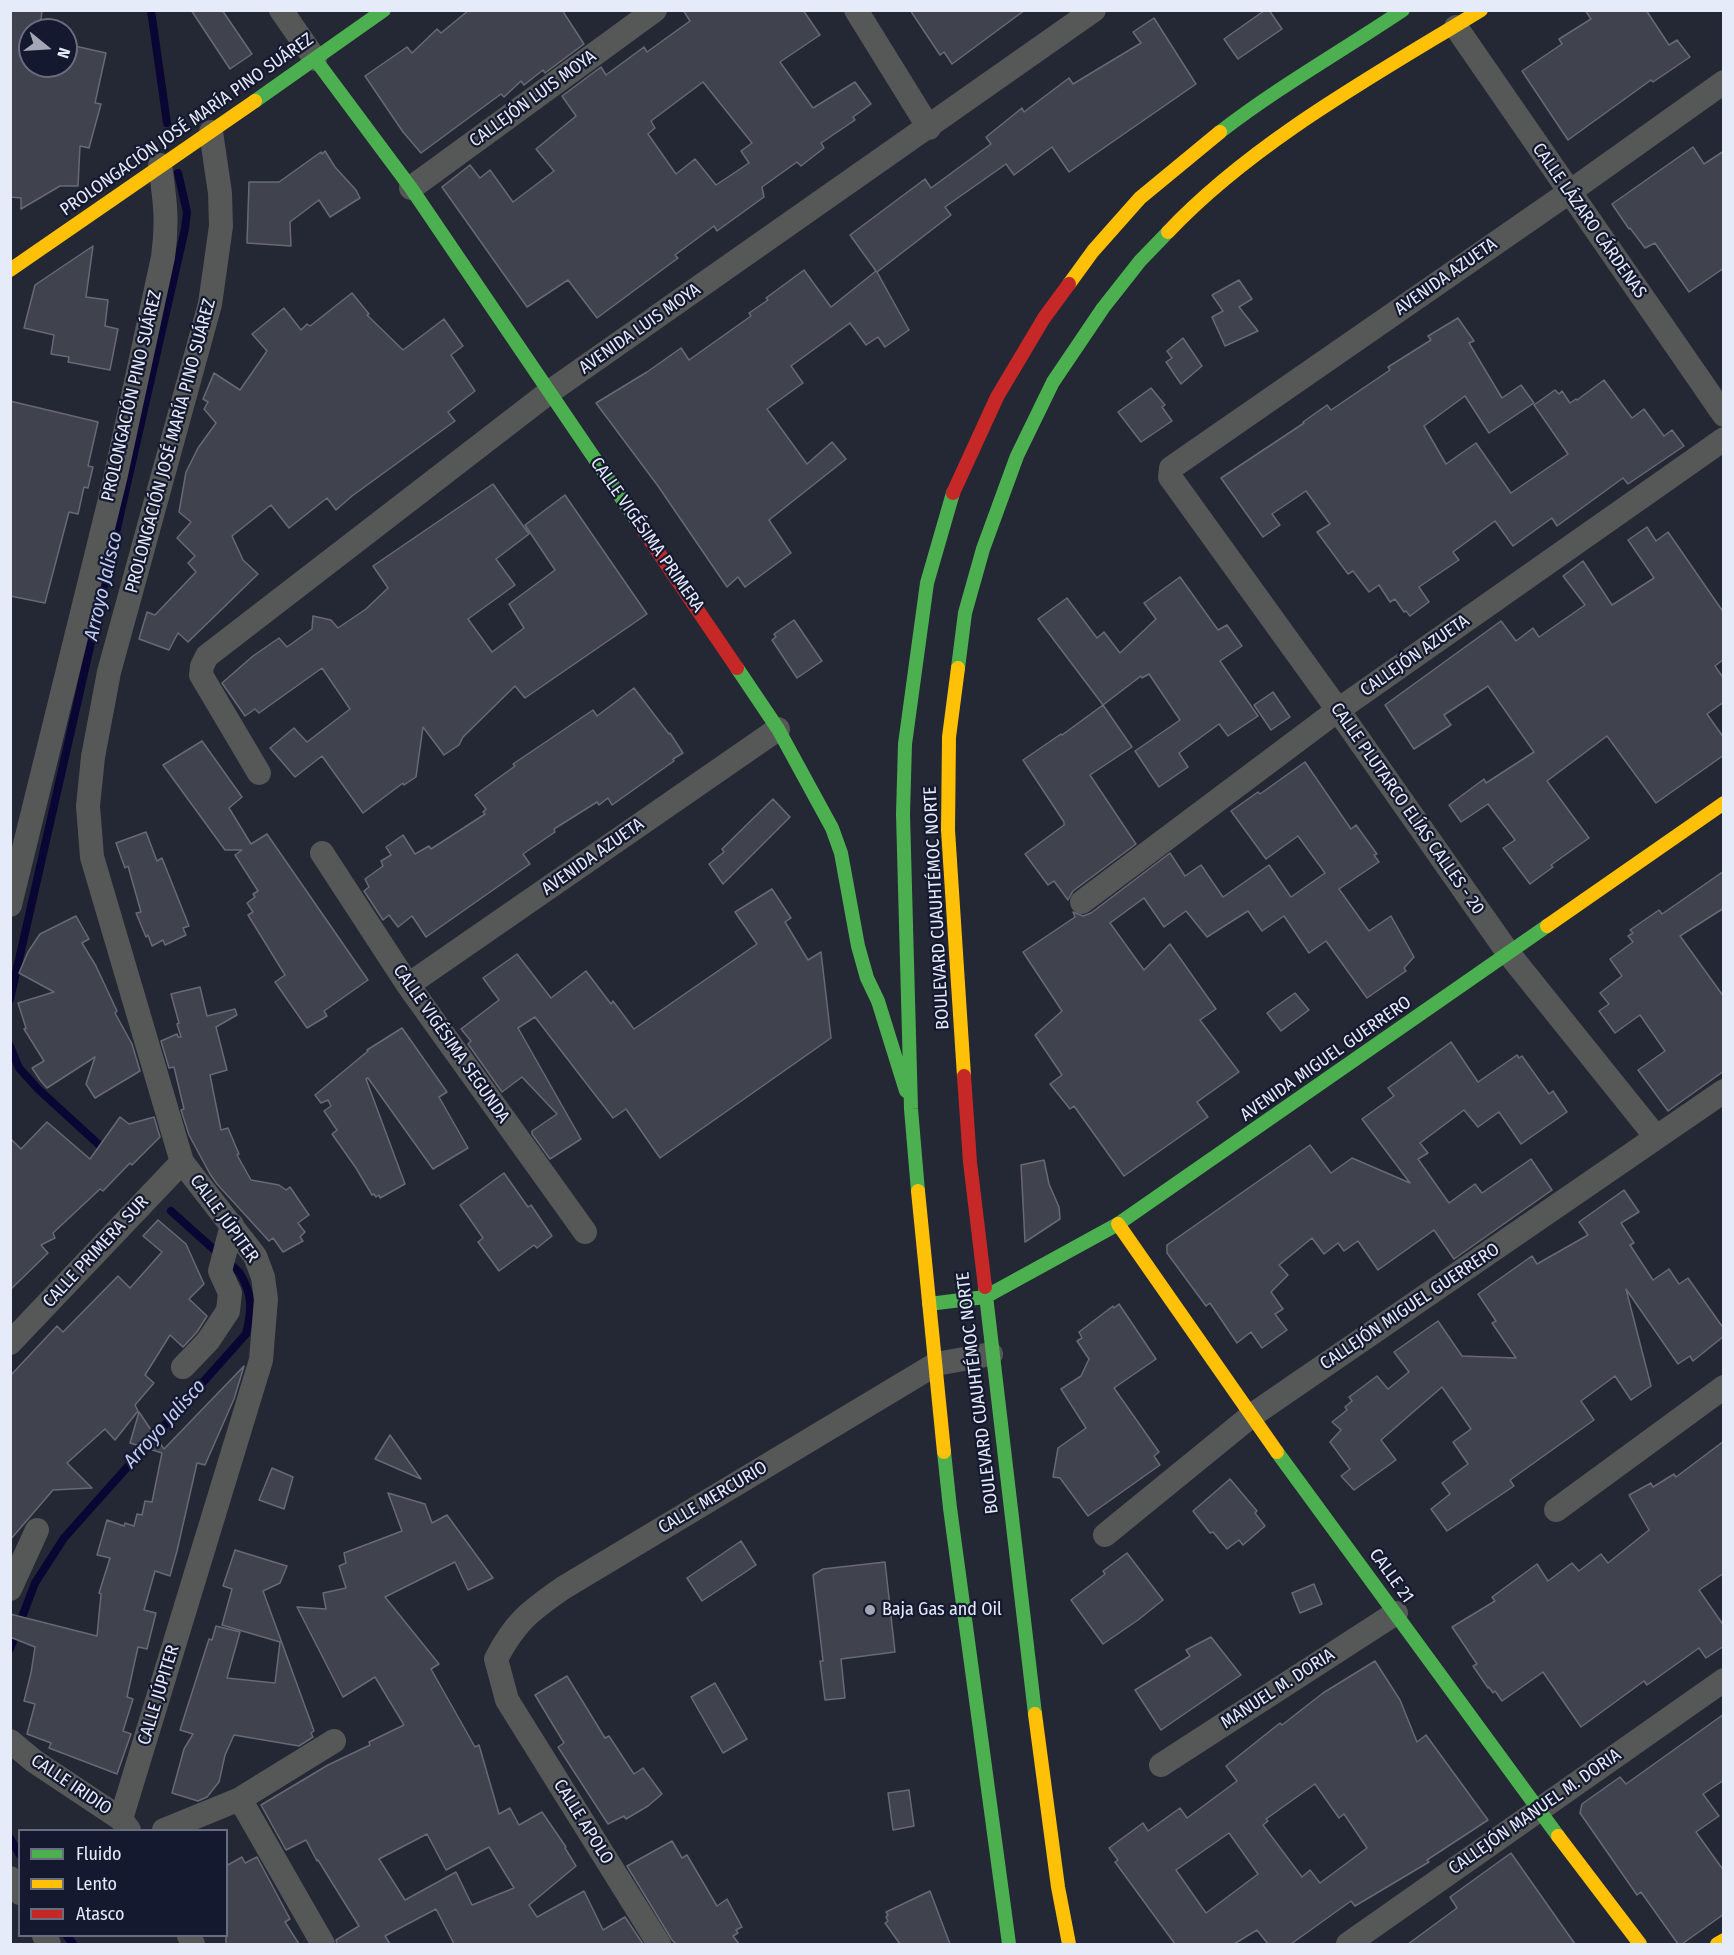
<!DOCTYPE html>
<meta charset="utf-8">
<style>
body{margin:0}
#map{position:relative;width:1734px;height:1955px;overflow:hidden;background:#242734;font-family:"Fira Sans Condensed",sans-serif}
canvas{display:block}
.frame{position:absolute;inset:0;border:12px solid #e6ebfa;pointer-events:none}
.legend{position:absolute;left:18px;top:1829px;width:210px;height:108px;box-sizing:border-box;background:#15192f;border:2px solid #696d80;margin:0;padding:8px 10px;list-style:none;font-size:18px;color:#e6ebfa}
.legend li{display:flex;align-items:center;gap:12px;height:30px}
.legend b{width:30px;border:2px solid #696d80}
.north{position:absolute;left:18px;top:18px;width:60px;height:60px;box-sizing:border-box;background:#15192f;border:2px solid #696d80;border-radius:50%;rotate:108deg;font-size:16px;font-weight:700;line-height:24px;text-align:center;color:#e6ebfa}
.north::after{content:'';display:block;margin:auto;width:21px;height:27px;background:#a2a6b5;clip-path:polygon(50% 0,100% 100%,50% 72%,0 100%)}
</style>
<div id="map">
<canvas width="1734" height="1955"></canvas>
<div class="frame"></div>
<ul class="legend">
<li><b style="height:8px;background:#4caf50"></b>Fluido</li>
<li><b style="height:8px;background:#ffc107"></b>Lento</li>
<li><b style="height:8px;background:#c62828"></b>Atasco</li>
</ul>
<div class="north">N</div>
</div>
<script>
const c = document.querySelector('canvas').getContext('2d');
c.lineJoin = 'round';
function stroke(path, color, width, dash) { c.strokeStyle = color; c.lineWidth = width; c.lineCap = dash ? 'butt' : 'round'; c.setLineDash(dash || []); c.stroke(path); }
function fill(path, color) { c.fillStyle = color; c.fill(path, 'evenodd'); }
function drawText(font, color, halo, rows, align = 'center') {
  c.font = font + ' "Fira Sans Condensed",sans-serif'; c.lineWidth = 4.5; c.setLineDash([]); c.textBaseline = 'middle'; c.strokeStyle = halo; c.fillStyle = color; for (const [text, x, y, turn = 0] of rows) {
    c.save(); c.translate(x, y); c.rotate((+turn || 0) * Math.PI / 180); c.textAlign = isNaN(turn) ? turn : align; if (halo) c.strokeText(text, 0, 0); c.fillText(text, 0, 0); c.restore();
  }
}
stroke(new Path2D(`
 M151,10L167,123
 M10,999L185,229L187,212L178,173
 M10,1046L19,1068L38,1089L107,1152
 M10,1649L35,1583L64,1538L246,1334C252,1309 253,1294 239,1272L171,1211
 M10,1838L20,1855
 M67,1936L73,1944`), '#090633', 8);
const building = new Path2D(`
 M10,10H42L40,30H30V66H66V44L106,53L95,103L101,104L89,148L80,146L78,186H60L21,209V198L10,197Z
 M191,10H222L252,54L230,69Z
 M469,10H562L584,44L545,73L543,70L524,85L521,81L504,97L501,94L421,153L403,132L365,76L407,47L412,53L437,29L441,33Z
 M683,10H803L820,35L780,62L813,108L855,82L871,104L853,117L855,120L821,143L824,148L801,166L797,162L762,187L764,197L717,231L714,226L675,255L678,258L597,318L568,280L527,307L442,187L470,165L480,178L490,170L513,202L554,171L536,149L576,116L562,96L601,67L606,75L644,47L647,52L690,21ZM703,82L752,143L741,151L749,163L716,185L695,159L676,174L648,134L655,128L651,121Z
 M910,10H1025L952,64L944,52L940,55Z
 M1265,10H1269L1282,29L1238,59L1224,39Z
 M1585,10H1646L1669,45L1677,40L1690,57L1653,82L1651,80L1568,140L1522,71L1562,44L1559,39L1591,19Z
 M1154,18L1196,84L1069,172L1052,147L1014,175L1006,164L945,207L951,215L877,272L909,330L885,347L878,337L866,345L850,323L791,366L803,383L767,409L807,464L832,442L846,459L769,520L791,553L745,587L738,577L727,587L658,486L596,403L647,372L681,348L689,360L751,316L749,313L768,300L766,298L804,270L831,307L876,271L850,235L925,179L931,188L991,144L986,137L1022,108L1024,112L1069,78L1073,84L1141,43L1133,32Z
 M1693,147L1704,164L1724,151V268L1689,292L1655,243L1645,248L1630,228L1629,229L1612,204Z
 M325,151L335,167L356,190L360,198L330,217L319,200L290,222L291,246L247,243L249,182H279L321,152L322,154Z
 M93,246L86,297L108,300L105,326L118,329L110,370L68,362L69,357L51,354L54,335L24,328L35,285Z
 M1239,280L1252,299L1239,307L1258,331L1225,346L1212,317L1223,311L1212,295Z
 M352,293L369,314L367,315L403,350L444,319L463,346L451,355L475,391L448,412L455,421L352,496L336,510L327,498L289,528L271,505L232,536L243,560L258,574L188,642L178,633L169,650L139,639L147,612L155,615L196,572L188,563L195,556L177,538L191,522L179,512L186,472L198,448L216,423L204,409L208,402L203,399L214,373L240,390L267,351L252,334L284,308L301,330L307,324L310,326Z
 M1458,318L1474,341L1469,343L1502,398L1521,385L1534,403L1489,433L1465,396L1424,426L1446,464L1476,443L1511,493L1568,454L1534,405L1555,390L1559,394L1562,391L1570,403L1576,399L1577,400L1604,380L1632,418L1644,409L1664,436L1672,430L1684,446L1628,484L1623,478L1557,526L1552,518L1513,546L1495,521L1453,552L1459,560L1419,587L1429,602L1410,616L1406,611L1404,612L1395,599L1390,602L1379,585L1369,592L1353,571L1348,574L1317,532L1330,524L1306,491L1272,514L1280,525L1263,537L1221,478L1304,423L1303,422L1327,405L1331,410L1390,370L1388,367L1431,340L1428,336Z
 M1183,338L1202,366L1181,384L1166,362L1172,358L1167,351Z
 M1151,388L1165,405L1162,407L1172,421L1141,442L1118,412Z
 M10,401L98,422L88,466L93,467L88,488L84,487L78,514L69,512L45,603L10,596Z
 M493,484L529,534L496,559L515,585L468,619L492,652L524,628L509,604L555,570L525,525L565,495L647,614L525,698L515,686L463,737L459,745L444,755L423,727L416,777L404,785L403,783L363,813L322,756L295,777L270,748L294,728L307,742L350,709L322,668L259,713L255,709L245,716L222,683L253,656L279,638L287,647L312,629L313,616L331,620L338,628L366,609L388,588L373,566Z
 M1647,527L1656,541L1668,532L1724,613V659L1715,666L1724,679V702L1707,714L1724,738V755L1656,803L1607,736L1547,781L1589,838L1551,865L1553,867L1530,884L1503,848L1515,840L1488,804L1461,822L1449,805L1484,779L1486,783L1534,752L1488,686L1444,715L1451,725L1414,749L1385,705L1501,621L1516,641L1533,628L1539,637L1585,605L1563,576L1583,561L1612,605L1654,578L1628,540Z
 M1180,577L1218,630L1227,625L1242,646L1220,661L1258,716L1228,736L1219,724L1179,753L1188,767L1159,787L1135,751L1180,720L1149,674L1142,678L1141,676L1103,705L1038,619L1067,598L1097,638L1104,632L1120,653L1156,619L1144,603Z
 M794,620L822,661L797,678L772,640L776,637L774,634Z
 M634,688L669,734L670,733L683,753L673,759L674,761L612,805L608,798L599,805L597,802L554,829L555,832L523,854L530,864L426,937L412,916L398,927L389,915L383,920L364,891L369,887L365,879L383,866L381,861L391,855L386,847L403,835L415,854L429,846L431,849L485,814L483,812L486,809L475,795L515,766L513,764L593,710L597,716Z
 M1273,692L1290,717L1271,730L1254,705Z
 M1103,705L1132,747L1090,775L1136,844L1073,891L1068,900L1054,881L1048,885L1025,854L1064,825V822L1023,760L1061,734L1062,735Z
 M202,741L242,797L229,808L251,844L267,834L368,980L324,1011L327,1016L307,1028L275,982L285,975L248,915L253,912L247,903L255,897L253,894L258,891L235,855L242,850H225L163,765Z
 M1305,762L1351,829L1356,825L1377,854L1374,855L1379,862L1339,889L1369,931L1391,916L1414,957L1404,968L1406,971L1367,998L1326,941L1309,953L1284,916L1262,931L1248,911L1207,937L1186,911L1164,927L1144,898L1110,923L1144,970L1170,944L1216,1009L1200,1020L1239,1072L1197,1102L1208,1117L1124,1176L1074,1106L1070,1109L1050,1084L1062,1075L1035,1035L1062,1011L1023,952L1075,917L1073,912L1083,916L1091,913L1170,853L1185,876L1201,865L1223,897L1269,865L1291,897L1325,873L1298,836L1266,859L1231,811L1258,792L1260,794Z
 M773,799L790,817L723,884L709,864L724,852L722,849Z
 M146,832L157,861L162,858L189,926L183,928L186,935L165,945L163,940L152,946L148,935L146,937L136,913L141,912L128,866L125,868L116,843Z
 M1724,871V908L1680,936L1724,997V1071L1668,1111L1638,1070L1665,1051L1640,1015L1615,1033L1599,1011L1609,1004L1600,993L1622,976L1610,959L1633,942L1628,936L1633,933L1630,930L1659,910L1662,914Z
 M772,889L791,918L785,922L808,960L821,952L831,1038L660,1158L626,1109L613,1118L535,1017L518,1028L581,1139L550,1159L532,1134V1131L557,1114L522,1077L502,1092L468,1044L471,1041L461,1029L499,1000L483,978L517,954L551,998L586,971L611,1004L613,1001L634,1029L757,944L735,912Z
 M76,916L89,939L82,943L96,966L117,1011L115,1013L132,1044L140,1071L95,1098L86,1084L95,1057L47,1088L40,1080L32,1068L44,1061L24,1029L26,1028L18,1003L54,992L19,973L28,952L40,934Z
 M200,987L207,1016L235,1009L237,1015L216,1027L227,1070L210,1075L221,1130L228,1128L239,1154L237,1155L251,1180L279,1185L286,1190L290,1187L309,1215L298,1223L305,1232L300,1237L303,1241L283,1252L273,1238L269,1241L217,1184L210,1174L189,1135L181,1110L184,1109L174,1067L169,1068L161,1041L177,1034L178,1037H181L177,1024L179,1023L171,994Z
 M1295,993L1309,1010L1281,1031L1267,1013Z
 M402,1028L447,1092L439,1097L468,1148L433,1169L368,1078L366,1079L405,1184L380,1198L379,1195L376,1197L374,1194L372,1195L356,1168L332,1134L337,1130L324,1111L331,1106L328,1100L321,1103L315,1095L368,1051L367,1050Z
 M1451,1042L1478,1082L1517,1055L1519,1058L1522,1056L1549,1094L1553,1091L1567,1112L1521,1144L1499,1112L1478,1127L1464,1110L1420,1143L1428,1153L1418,1159L1449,1203L1475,1184L1482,1193L1531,1159L1552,1190L1454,1259L1434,1230L1378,1270L1358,1241L1344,1251L1338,1243L1324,1254L1312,1238L1279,1265L1288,1275L1271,1292L1283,1309L1275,1314L1287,1330L1262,1348L1251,1332L1237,1343L1210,1303L1206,1306L1167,1253V1245L1310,1145L1331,1173L1352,1158L1410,1183L1362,1119L1394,1096L1388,1088Z
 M120,1117L129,1124L154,1117L160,1137L132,1165L130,1163L103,1191L100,1189L53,1233L55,1238L41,1245L48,1253L10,1290V1138L21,1149L47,1122L90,1159Z
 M1044,1160L1049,1184L1059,1207L1060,1219L1025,1242L1021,1165Z
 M504,1173L528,1207L531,1205L552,1236L537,1248L534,1245L499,1271L478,1242L483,1238L460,1205Z
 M1624,1190L1639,1212L1621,1223L1634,1243L1630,1245L1653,1280L1669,1269L1679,1284L1688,1278L1724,1329V1336L1693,1361L1690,1356L1678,1364L1626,1289L1651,1386L1631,1400L1615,1376L1581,1401L1594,1420L1510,1480L1514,1486L1447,1531L1431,1509L1450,1494L1442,1483L1468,1464L1453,1442L1471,1429L1442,1387L1381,1440L1396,1460L1354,1490L1341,1476L1350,1469L1330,1442L1341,1430L1332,1422L1347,1410L1345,1407L1352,1401L1349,1397L1377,1376L1388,1389L1409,1372L1394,1352L1438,1321L1462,1356L1516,1358L1492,1323L1496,1321L1478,1294L1532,1256L1537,1264L1588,1235L1579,1222Z
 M158,1220L186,1244L204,1284L189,1299L207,1316L197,1332L183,1347L170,1335L145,1375L154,1383L135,1405L138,1411L115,1440L105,1429L67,1463L92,1488L53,1490L10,1540V1376L57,1326L63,1332L118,1276L130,1288L162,1252L143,1236Z
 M1119,1304L1156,1359L1114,1388L1159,1452L1154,1456L1160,1465L1088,1516L1060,1478L1053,1477L1058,1448L1086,1428L1061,1389L1081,1376L1089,1359L1077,1341L1082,1338L1079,1332L1113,1306L1114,1308Z
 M244,1366L234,1399L205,1465L197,1463L177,1551L170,1576L155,1571L144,1610L156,1613L147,1649L138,1647L127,1697L133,1699L123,1731L131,1734L117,1774L49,1748L51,1743L27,1734L35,1704L24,1701L31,1673L35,1647L10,1637V1614L97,1636L101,1594L99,1593L110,1558L97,1555L107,1520L124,1526L125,1523L134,1526L137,1514L142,1515L145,1501L152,1502L162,1453L130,1443L139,1412L164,1449Z
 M390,1435L421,1479L375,1459Z
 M1724,1441V1573L1699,1590L1724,1626V1646L1706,1658L1699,1648L1647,1685L1644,1681L1581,1727L1543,1672L1502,1701L1495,1691L1493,1693L1489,1687L1488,1688L1473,1666L1477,1664L1452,1627L1495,1601L1492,1597L1537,1564L1548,1581L1572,1563L1579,1571L1601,1554L1608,1563L1649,1530L1629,1495L1651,1483L1653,1487L1674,1474L1676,1477Z
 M272,1468L293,1477L284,1509L259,1500Z
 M1230,1479L1257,1511L1255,1513L1265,1526L1243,1545L1239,1540L1227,1549L1213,1532L1210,1533L1193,1511Z
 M388,1493L425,1504L432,1523L447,1515L493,1578L468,1590L455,1562L385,1597L439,1664L431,1669L475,1747L479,1745L499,1814L510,1808L519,1825L542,1812L566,1847L565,1848L576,1866L529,1905L537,1917L584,1891L603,1930L625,1917L643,1944H454L436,1909L385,1936L390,1944H337L336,1940L359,1926L318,1860L317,1861L306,1840L286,1850L261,1805L328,1765L370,1745L369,1742L404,1725L375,1677L343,1697L297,1607L326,1609L323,1593L346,1588L339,1566L346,1563L344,1553L402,1531ZM427,1834L446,1870L489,1847L514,1888L472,1905L456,1872L405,1900L379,1859Z
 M741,1541L756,1565L702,1601L687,1578Z
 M235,1550L287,1566L280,1583L263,1591L314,1731L311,1733L313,1737L299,1746L234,1735L225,1755L219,1782L207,1797L198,1801L172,1793L184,1749L193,1734L180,1730L209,1639L212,1640L216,1626L240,1632L227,1678L275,1683L280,1642L222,1625L232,1589L223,1586Z
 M1127,1553L1163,1600L1138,1620L1103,1644L1071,1600L1105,1574L1103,1571Z
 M885,1562L895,1652L841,1659L845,1698L825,1700L820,1661H823L813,1575L823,1569Z
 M1314,1584L1322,1604L1300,1613L1292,1593Z
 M1211,1637L1241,1675L1161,1730L1135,1690L1190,1656L1186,1650Z
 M1375,1661L1400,1700L1417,1742L1426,1735L1488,1820L1427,1860L1429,1862L1355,1906L1351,1901L1291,1944H1268L1257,1930L1234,1944H1175L1115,1862L1118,1860L1109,1848L1143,1823L1148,1831L1180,1808L1187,1818L1237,1781L1226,1766L1280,1723L1282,1725L1323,1693ZM1315,1784L1339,1818L1344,1814L1367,1848L1320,1883L1310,1870L1302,1877L1263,1825L1268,1821L1266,1819ZM1229,1833L1258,1874L1206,1913L1176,1870Z
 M567,1676L605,1738L609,1736L634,1774L643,1768L662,1794L648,1806L626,1819L624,1816L608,1824L558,1747L564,1743L535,1695Z
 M715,1683L747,1739L723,1753L691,1697Z
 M1724,1714V1780L1703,1794L1719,1816L1696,1832L1724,1871V1914L1682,1944H1678L1641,1892L1637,1895L1580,1813L1582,1804L1620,1777L1626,1784Z
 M909,1790L914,1826L893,1830L888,1793Z
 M672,1841L682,1858L687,1855L717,1906L727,1899L742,1927L736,1930L738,1933L733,1936L739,1944H676L672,1940L627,1866Z
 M1511,1853L1575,1944H1408L1457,1908L1450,1897Z
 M242,1857L245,1863L257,1857L290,1919L285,1922L299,1944H226V1866Z
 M930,1891L950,1944H900L885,1923L888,1921L886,1917L888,1915L886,1912Z`);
fill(building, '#40424d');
stroke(building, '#676a75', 1.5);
stroke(new Path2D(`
 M281,10L315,59
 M856,10L929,128
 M1456,27L1724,415
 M411,188L655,10
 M259,773L201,675L202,666L207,656L548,393L1094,10
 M322,853L408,985L585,1232
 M1082,902L1338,710L1724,439
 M10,905L115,479L163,257C168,221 165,200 160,165
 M408,985L778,729
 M1656,1137L1509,954L1338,710L1170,477L1171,468L1568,193L1724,82
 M10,1343L182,1162
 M183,1367L208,1341L228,1311L230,1293L220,1271L232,1225
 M1556,1510L1724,1387
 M1105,1535L1251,1416L1724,1091
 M10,1589L37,1530
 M10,1741L34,1761L121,1819L129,1830
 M1161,1765L1396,1613
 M240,1799L323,1944
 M121,1819L261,1360L266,1299L263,1277L255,1256L182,1162L92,857L88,806L93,757L109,672L210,304L221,226L220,193L211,132
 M164,1830L240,1799L334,1741
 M10,1878L20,1893
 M44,1936L49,1944
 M189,1936L193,1944
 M659,1944L507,1700L496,1659C515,1622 530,1611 563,1588L936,1364L991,1354
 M1348,1944L1724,1680`), '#565857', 24);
stroke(new Path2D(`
 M315,59L411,188L637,521
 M255,101L384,10
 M1220,132C1278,87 1342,51 1403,10
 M737,668L778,729L832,828L841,853L858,946L867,978L878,1001L906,1091
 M958,668L965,613L983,549L1017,456L1053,382L1103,308L1140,261L1168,232
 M918,1191L911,1109L903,814L905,744L927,583L953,493
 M985,1287L1035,1714
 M929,1304L985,1297L1118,1224L1547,926
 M944,1452L950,1508L1009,1944
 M1277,1452L1558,1836`), '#4caf50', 14);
stroke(new Path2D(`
 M1168,232C1254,141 1375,75 1481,10
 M10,270L255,101
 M1069,284L1093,251L1140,198L1220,132
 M958,668L949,737L948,830L964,1076
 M1547,926L1724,803
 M918,1191L944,1452
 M1118,1224L1277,1452
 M1035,1714L1058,1887L1069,1944
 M1558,1836L1640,1944
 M1717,1944L1724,1940`), '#ffc107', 14);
stroke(new Path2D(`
 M953,493L997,397L1044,318L1069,284
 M637,521L737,668
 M964,1076L970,1162L985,1287`), '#c62828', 14);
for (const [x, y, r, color] of [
 [870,1610,6,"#a2a6b5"]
]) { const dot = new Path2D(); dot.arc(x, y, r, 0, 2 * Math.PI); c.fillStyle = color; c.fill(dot); stroke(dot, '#15192f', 2); }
drawText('18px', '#e6ebfa', '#15192f', [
 ["CALLEJÓN LUIS MOYA",533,99,-36],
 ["PROLONGACIÒN JOSÉ MARÍA PINO SUÁREZ",187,125,-35],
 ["CALLE LÁZARO CÁRDENAS",1589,221,55],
 ["AVENIDA AZUETA",1446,277,-35],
 ["AVENIDA LUIS MOYA",640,329,-35],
 ["PROLONGACIÓN PINO SUÁREZ",132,396,-77],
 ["PROLONGACIÓN JOSÉ MARÍA PINO SUÁREZ",171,446,-75],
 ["CALLE VIGÉSIMA PRIMERA",647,535,55],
 ["CALLEJÓN AZUETA",1415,656,-35],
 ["CALLE PLUTARCO ELÍAS CALLES - 20",1407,809,55],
 ["AVENIDA AZUETA",593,857,-35],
 ["BOULEVARD CUAUHTÉMOC NORTE",937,908,-93],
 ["CALLE VIGÉSIMA SEGUNDA",451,1044,55],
 ["AVENIDA MIGUEL GUERRERO",1326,1059,-35],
 ["CALLE JÚPITER",224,1219,54],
 ["CALLE PRIMERA SUR",96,1252,-47],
 ["CALLEJÓN MIGUEL GUERRERO",1410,1307,-34],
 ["BOULEVARD CUAUHTÉMOC NORTE",978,1393,-97],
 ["CALLE MERCURIO",713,1498,-31],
 ["CALLE 21",1391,1576,54],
 ["MANUEL M. DORIA",1278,1689,-33],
 ["CALLE JÚPITER",159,1695,-73],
 ["CALLE IRIDIO",71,1785,34],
 ["CALLEJÓN MANUEL M. DORIA",1535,1812,-35],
 ["CALLE APOLO",583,1822,58]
]);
drawText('18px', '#e6ebfa', '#15192f', [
 ["Baja Gas and Oil",882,1610]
], 'left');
drawText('italic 20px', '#c2ccf5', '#15192f', [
 ["Arroyo Jalisco",104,586,-77],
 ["Arroyo Jalisco",165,1424,-48]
]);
</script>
